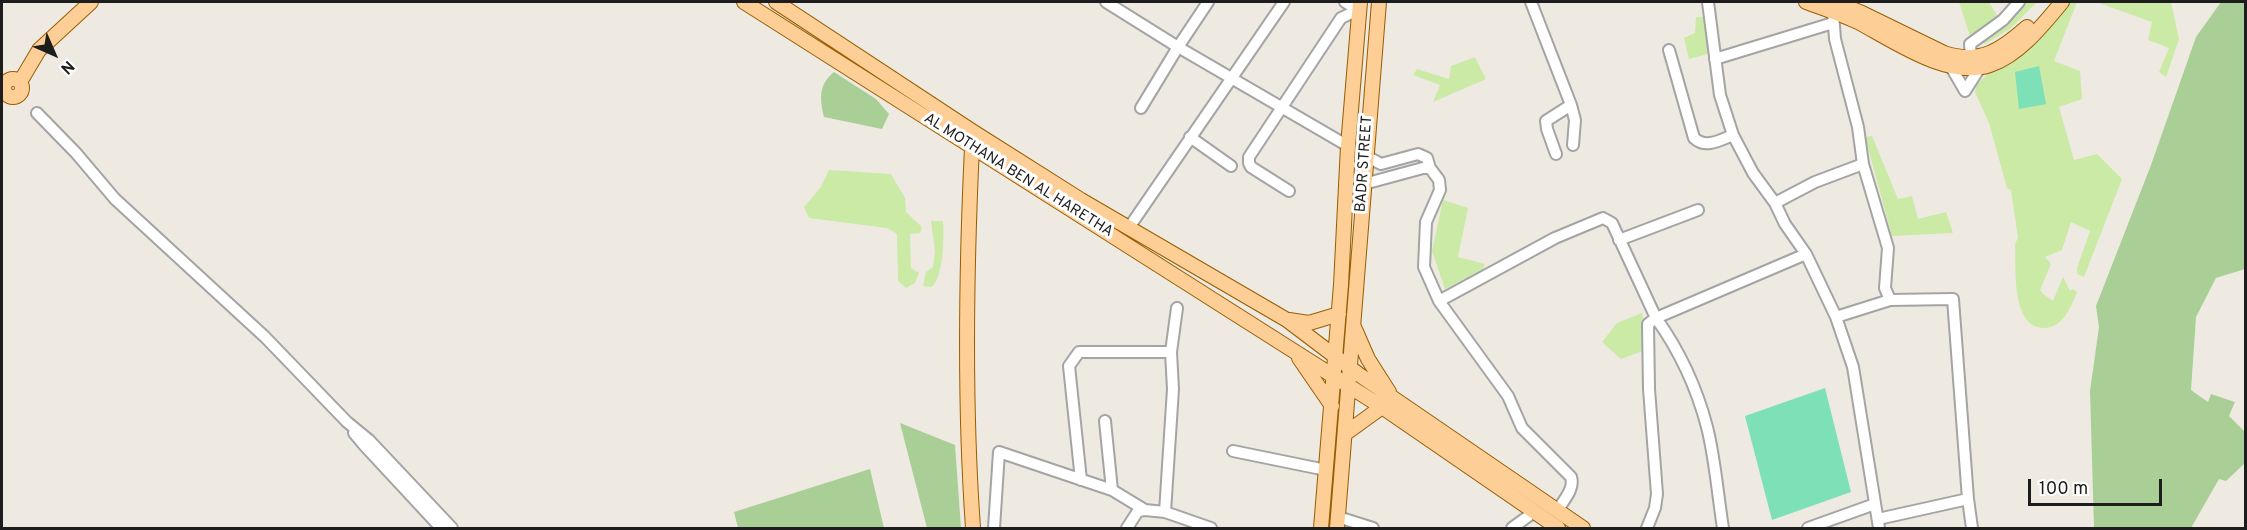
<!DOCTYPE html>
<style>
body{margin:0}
#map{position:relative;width:2247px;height:530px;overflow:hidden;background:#eeeae2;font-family:Overpass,sans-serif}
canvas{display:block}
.frame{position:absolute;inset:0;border:3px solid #1d1d1d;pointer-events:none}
.north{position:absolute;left:24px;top:24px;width:60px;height:60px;-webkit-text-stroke:4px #fff;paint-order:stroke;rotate:135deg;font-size:16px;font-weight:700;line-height:24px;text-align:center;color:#1d1d1d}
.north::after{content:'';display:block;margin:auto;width:21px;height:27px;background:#1d1d1d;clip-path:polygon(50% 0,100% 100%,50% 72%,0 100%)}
.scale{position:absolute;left:2028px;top:479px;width:134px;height:27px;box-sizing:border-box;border:3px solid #1d1d1d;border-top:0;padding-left:8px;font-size:18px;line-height:21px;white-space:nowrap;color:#1d1d1d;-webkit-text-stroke:4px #fff;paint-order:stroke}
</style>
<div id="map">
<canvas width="2247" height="530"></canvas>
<div class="frame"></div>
<div class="north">N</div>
<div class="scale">100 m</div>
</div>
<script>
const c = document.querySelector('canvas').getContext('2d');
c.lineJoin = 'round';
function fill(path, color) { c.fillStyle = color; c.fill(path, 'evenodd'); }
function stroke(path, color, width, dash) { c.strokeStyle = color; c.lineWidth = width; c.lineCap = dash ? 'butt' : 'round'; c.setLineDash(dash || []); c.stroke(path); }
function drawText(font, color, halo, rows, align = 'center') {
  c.font = font + ' Overpass,sans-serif'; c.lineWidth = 6; c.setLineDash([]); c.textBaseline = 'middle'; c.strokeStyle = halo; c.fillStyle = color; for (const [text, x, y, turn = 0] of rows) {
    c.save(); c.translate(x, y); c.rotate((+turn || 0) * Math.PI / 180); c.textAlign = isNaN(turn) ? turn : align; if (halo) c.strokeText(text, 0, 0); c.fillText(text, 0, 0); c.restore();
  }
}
fill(new Path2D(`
 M1959,2H1989L1998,17L1995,25L1971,39Z
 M2025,2H2037L2010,29L1985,44L1981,40L2006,23Z
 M2069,2H2077L2054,61L2080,71L2082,99L2059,107L2074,160L2097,154L2122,179L2084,277L2077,274V268L2090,231L2071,222L2062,250L2045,257L2051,264L2040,290L2043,294L2053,301L2063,277L2070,291L2073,289L2077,292C2071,307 2063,328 2044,328C2011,328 2016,267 2015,244L2018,238L2011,190L2007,188L1989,123L1975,92L1976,85L1990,72L2012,59L2049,25Z
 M2096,2H2171L2179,39L2166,77L2159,72L2169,48L2148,40L2152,22Z
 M1696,17H1707L1711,53L1689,59L1684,38L1695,33Z
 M1475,57L1486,79L1433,102L1440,85L1413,75L1417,69L1449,79L1451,66Z
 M1872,136L1898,199L1912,196L1918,219L1946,212L1953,233L1892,236L1865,137Z
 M829,170L891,174L905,198L906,212L922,227L920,233L910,234L911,268L919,273L915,283L906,288L898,281L897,234L887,228L809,218L804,207L821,187Z
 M1443,200L1468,208L1458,257L1485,264L1483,269L1445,289L1432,251Z
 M931,221H943C944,238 944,274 932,287L923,286L926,272L933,267L935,251Z
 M1642,313L1648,349L1621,359L1602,342L1617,323Z`), '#caeaa6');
fill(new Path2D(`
 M2221,2H2245V269L2216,278L2196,317L2191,390L2208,402L2211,394L2235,402L2229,416L2245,432V463L2226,481L2219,479L2191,528H2094L2090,391L2099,327L2096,306L2151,165L2196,37Z
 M834,72L876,99L889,114L882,129L824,117C820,99 818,85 834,72Z
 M900,423L955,445L961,528H927Z
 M870,469L884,528H738L734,512Z`), '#a9cf96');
fill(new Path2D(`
 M2039,66L2046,104L2019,109L2015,72Z
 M1825,388L1851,492L1772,520L1745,416Z`), '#7de0b6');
const minor = new Path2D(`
 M1106,2L1178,47L1141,108
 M1208,2L1178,47L1348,146
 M1531,2L1571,105L1575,120L1573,145
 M1708,2L1720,95L1733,135L1753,173L1775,203L1785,224L1806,254L1836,317L1853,367L1879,528
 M1833,12L1835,39L1858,127L1863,164L1888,248L1885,288L1890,300L1953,299L1968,499L1972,528
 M1669,50L1694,138C1706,149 1720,140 1733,135
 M1971,58L1970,44L2003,20L2019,2
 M1715,59L1833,23
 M1950,61L1951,67L1965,91L1979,69V63
 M37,113L76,153L115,199L265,337L347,422L369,440L452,528
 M1190,137L1231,166
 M1556,154L1547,129L1546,121L1571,105
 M1366,156L1381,164L1418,154L1427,158L1430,168L1439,180L1440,190L1426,222L1424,267L1439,301L1555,238L1603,218L1612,223L1656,318L1806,254
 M1364,184L1423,168H1430
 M1289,191L1251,167L1249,163V157L1341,18L1358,10L1345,2
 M1775,203L1815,182L1863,164
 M1128,229L1284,2
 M1619,240L1698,210
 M1439,301L1508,396L1522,428L1571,477C1575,489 1563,501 1557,511
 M1836,317L1890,300
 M1171,352L1177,308
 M1105,421L1112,490
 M354,433L364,445L441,528
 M1233,451L1326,470
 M1081,480L1069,366L1079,352H1171L1173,389L1165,512
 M1338,517L1373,528
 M1878,519L1968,499
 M994,528L999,452L1112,490L1145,510L1165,512L1211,528
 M1127,528L1138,511L1145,510
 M1512,528L1534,512
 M1647,528L1655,508L1657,494L1649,389L1648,324L1656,318C1679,350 1697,389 1707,427C1715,458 1718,497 1723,528
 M1808,528L1875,504`);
const major = new Path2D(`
 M744,2L1382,407L1558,528
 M776,2L972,131L1081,200L1287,320L1361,376L1583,528
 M1806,2C1823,8 1841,14 1858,22C1894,41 1949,80 1990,65C2019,55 2043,25 2062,2
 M1835,2L1862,13L1944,53C1980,65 2001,50 2027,27
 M4 88a9 9 0 1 1 18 0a9 9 0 1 1-18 0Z
 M20,82L39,50L91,2
 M972,147C966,274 964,401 973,528
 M1289,320L1309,323L1339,314
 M1354,327L1368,359L1389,392
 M1299,358L1332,406
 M1346,433L1382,407
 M1321,528L1341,285L1348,146L1360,2
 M1337,528L1379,2`);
stroke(minor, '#a4a4a4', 14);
stroke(major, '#965e00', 16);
stroke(minor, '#fff', 10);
stroke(major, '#fece97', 14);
drawText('15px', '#1d1d1d', '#fff', [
 ["BADR STREET",1365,164,-86],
 ["AL MOTHANA BEN AL HARETHA",1018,176,32]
]);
</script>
